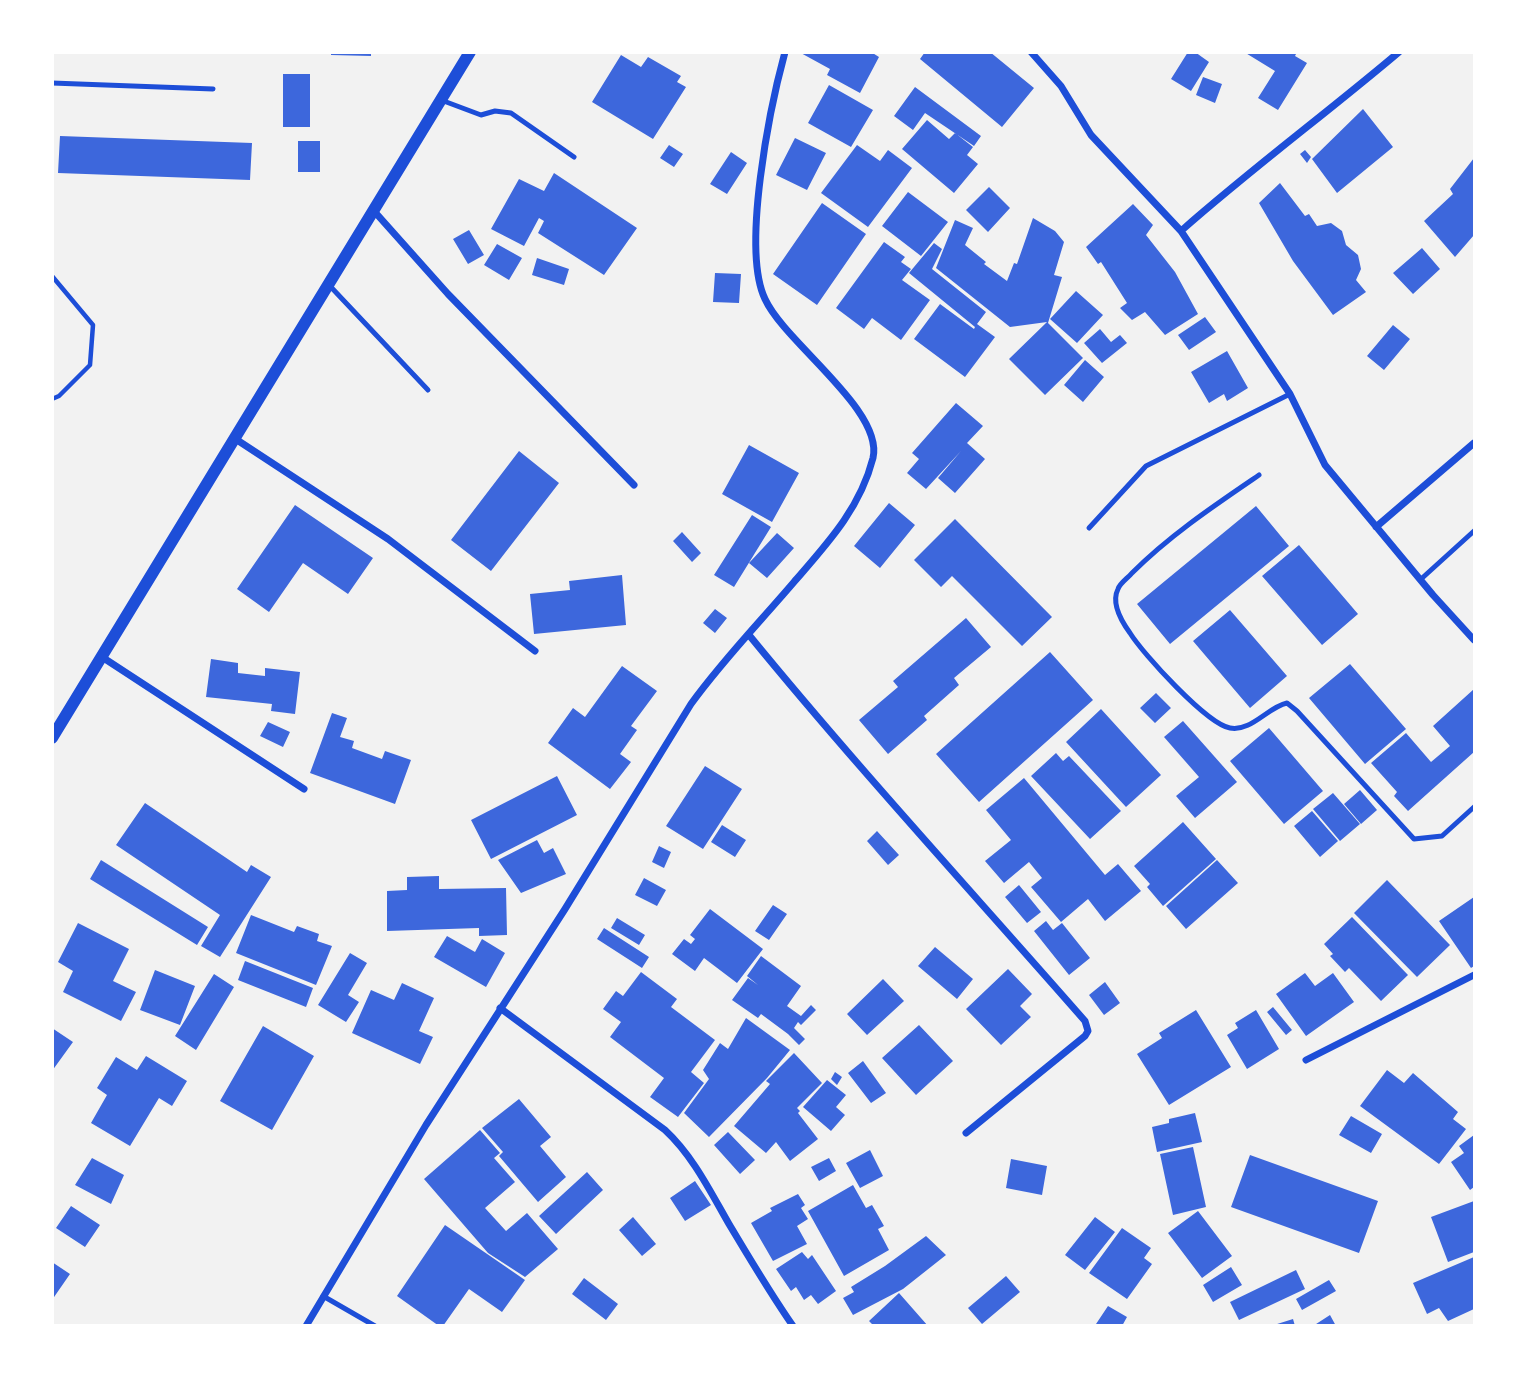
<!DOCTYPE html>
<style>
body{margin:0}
#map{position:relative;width:1527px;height:1378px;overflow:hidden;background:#f2f2f2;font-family:"Archivo Narrow",sans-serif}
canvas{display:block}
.frame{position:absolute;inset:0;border:54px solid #fff;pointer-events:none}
</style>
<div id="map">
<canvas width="1527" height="1378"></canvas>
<div class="frame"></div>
</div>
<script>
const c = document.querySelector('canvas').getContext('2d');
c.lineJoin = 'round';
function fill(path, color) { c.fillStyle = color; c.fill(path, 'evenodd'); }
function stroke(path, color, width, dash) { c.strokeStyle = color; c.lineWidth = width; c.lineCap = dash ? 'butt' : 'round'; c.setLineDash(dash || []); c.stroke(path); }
fill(new Path2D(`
 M331,52H371V56L331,55Z
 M799,52H871L879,57L860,93L827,75L830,69Z
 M925,52H990L1034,88L1002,127L920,59Z
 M1188,52H1195L1209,62L1191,91L1171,79Z
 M1244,52H1297L1295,56L1307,63L1278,110L1258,98L1275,71Z
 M621,55L641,67L648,57L681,76L677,82L686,87L653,139L592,102Z
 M283,74H310V127H283Z
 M1203,77L1222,84L1215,103L1196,95Z
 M829,85L873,110L851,147L808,123Z
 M915,87L981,136L974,146L925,113L913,130L894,116Z
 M1363,109L1393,147L1337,193L1312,159Z
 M927,120L949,139L955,133L973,147L967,155L978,164L954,193L902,149Z
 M60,136L252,143L250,180L58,173Z
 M795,138L826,153L807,190L776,175Z
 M298,141H320V172H298Z
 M669,145L683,154L674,167L660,158Z
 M857,145L880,161L888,150L912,168L868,227L821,193Z
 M1305,150L1311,157L1307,163L1300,154Z
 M731,152L747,163L727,194L710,184Z
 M1474,158V235L1455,257L1424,221L1453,194L1450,189Z
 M554,173L637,228L604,275L538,233L544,221L539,218L524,246L491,229L519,179L544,191Z
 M1280,183L1305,216L1309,214L1317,226L1331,223L1342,231L1346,245L1358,255L1361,269L1356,280L1366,292L1333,315L1293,261L1259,203Z
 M989,187L1010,208L988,232L966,210Z
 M908,192L948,222L921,256L882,226Z
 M822,203L866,234L817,305L773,274Z
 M1133,204L1153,225L1146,235L1175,272L1198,314L1165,335L1145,312L1132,320L1120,308L1127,303L1101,262L1098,264L1086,247Z
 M1033,218L1055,231L1064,242L1054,275L1062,277L1048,323L1083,358L1045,395L1009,359L1047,322L1010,327L936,268L955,220L973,228L965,245L986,262L984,264L1007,281L1014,263L1017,264Z
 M469,230L484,255L468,264L453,239Z
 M884,242L905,257L901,262L911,269L902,280L930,300L901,340L872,318L864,329L836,308Z
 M934,243L942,249L932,269L986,312L977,324L995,337L965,377L914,339L940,304L974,329L975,327L909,273Z
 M497,244L522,258L509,280L484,265Z
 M1422,248L1440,269L1413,294L1393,273Z
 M537,258L569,269L564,285L532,275Z
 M715,273L741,274L739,303L713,302Z
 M1076,291L1103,315L1077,343L1050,319Z
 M1205,317L1216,332L1189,350L1178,335Z
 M1393,325L1410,339L1384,370L1367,356Z
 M1100,329L1111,342L1120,335L1127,343L1102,363L1084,343Z
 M1227,351L1248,388L1227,401L1224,394L1209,403L1191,372Z
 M1085,360L1104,377L1083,402L1064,385Z
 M956,403L983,426L967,443L985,459L955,493L938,478L961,451L926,489L907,473L919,459L912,453Z
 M749,445L799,473L772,522L722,494Z
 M519,451L559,483L491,571L451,540Z
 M889,503L915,525L880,568L854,546Z
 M295,505L373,558L348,594L303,563L269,612L237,589Z
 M1256,506L1289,546L1170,644L1137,604Z
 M752,515L771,527L734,587L714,575Z
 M955,519L1052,617L1022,646L952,576L941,587L914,560Z
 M682,532L701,553L692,562L673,541Z
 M777,533L794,548L767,578L749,563Z
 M1299,545L1358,614L1322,645L1262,576Z
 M622,575L626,625L534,634L530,594L570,590L569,581Z
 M715,609L727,618L715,633L703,623Z
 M1230,610L1287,676L1250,708L1193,641Z
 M966,618L991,647L954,678L959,685L924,716L927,720L888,754L859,720L898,687L893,681Z
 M1050,652L1093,700L979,802L936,754Z
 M211,659L238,663V673L265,676V668L300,672L295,714L271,711L272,704L206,697Z
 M1350,664L1406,729L1365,764L1309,698Z
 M622,666L657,691L631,726L637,730L620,754L631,762L610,789L548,743L573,708L585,717Z
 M1474,689V752L1408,811L1394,796L1397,792L1371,763L1406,733L1431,762L1450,746L1433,726Z
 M1156,693L1171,708L1155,723L1140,708Z
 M1101,709L1161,775L1126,807L1066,742Z
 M332,713L347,718L340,737L354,741L352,748L382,759L385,751L411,760L395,804L310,773Z
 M1183,721L1237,782L1195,818L1176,796L1199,777L1164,737Z
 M268,722L290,732L283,747L260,736Z
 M1269,728L1323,791L1284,824L1230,761Z
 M1056,753L1063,761L1069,756L1121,811L1090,839L1031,776Z
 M705,766L742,789L703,849L666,826Z
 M557,776L577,815L491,859L471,820Z
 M1024,778L1105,875L1118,864L1141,891L1105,921L1088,899L1061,922L1031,887L1042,878L1029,862L1004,883L985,861L1011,840L986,810Z
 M1360,790L1377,810L1361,824L1344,804Z
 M1333,793L1360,824L1340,841L1313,809Z
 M145,803L247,872L251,865L271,877L220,957L201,946L220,915L116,845Z
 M1312,811L1338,841L1320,857L1294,826Z
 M1183,822L1216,859L1163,906L1147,887L1150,884L1134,866Z
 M722,825L746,840L735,857L711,842Z
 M877,831L899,855L888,865L867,841Z
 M537,840L544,853L553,848L566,874L521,893L498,860Z
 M659,846L671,852L664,868L652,862Z
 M101,860L208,927L197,945L90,879Z
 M1217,860L1238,883L1186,929L1166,906Z
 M439,876V889L506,888L507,935L479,936V928L387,931V891L407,890V877Z
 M644,878L666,890L657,906L635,895Z
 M1387,880L1450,945L1417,977L1354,913Z
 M1019,885L1041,912L1027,923L1005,897Z
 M1474,897V966L1471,968L1439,921Z
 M773,905L787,914L769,940L755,931Z
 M710,909L763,949L737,983L704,958L695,971L672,954L684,939L691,944L695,939L690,935Z
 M251,915L294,932L297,926L319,934L317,941L332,946L316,985L236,953Z
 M1352,917L1408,975L1381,1001L1349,968L1345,972L1330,956L1333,954L1324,944Z
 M617,918L645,935L639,945L611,928Z
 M1046,921L1053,930L1062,923L1090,958L1069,975L1034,931Z
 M78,923L129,949L113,981L136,992L121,1021L63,992L73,971L58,962Z
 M604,928L649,957L642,968L597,939Z
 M447,936L475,952L482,939L505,953L486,987L434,957Z
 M935,947L973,979L957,999L918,966Z
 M350,953L367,963L348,995L359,1002L346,1022L318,1005Z
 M761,956L801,986L787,1006L801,1016L811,1005L816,1010L801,1025L798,1022L794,1028L805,1039L799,1045L788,1034L761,1014L758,1018L732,1000L748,978L758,985L747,976Z
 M245,961L313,988L306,1007L238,980Z
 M1008,969L1032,994L1020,1006L1031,1017L1001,1045L966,1009Z
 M155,970L195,986L180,1025L140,1010Z
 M641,972L677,999L671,1007L715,1040L691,1072L704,1083L678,1117L650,1097L664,1078L610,1037L621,1022L603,1009L616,991L623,996Z
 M1305,973L1315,986L1333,973L1354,1002L1306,1036L1276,994Z
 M214,974L234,987L196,1050L175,1036Z
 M883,979L904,1001L867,1035L847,1014Z
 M1105,982L1120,1003L1104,1015L1089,995Z
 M402,983L434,998L419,1031L433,1037L420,1064L352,1033L371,990L394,1000Z
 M1273,1007L1292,1030L1286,1035L1267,1012Z
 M1196,1010L1231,1067L1169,1105L1137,1054L1162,1038L1159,1033Z
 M1256,1010L1279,1049L1247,1069L1227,1035L1238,1028L1235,1023Z
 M746,1018L790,1050L767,1078L709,1137L684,1113L709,1079L703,1070L720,1043L728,1049Z
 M919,1025L953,1061L916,1095L882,1058Z
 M263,1026L314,1056L272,1130L220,1101Z
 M52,1028L73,1042L52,1071Z
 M794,1053L822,1083L797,1108L800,1111L798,1113L818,1139L790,1161L776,1142L766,1153L734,1126L770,1084L766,1081Z
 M146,1056L187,1081L172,1106L159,1098L130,1146L91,1123L107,1095L97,1088L116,1057L137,1070Z
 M863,1061L886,1093L871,1103L848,1073Z
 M1387,1070L1404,1083L1413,1073L1458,1112L1453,1119L1466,1129L1439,1164L1360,1106Z
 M835,1072L842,1077L837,1085L831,1079Z
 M827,1080L846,1095L836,1107L845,1115L831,1131L803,1107Z
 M519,1099L551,1137L540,1146L566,1177L538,1202L499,1156L503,1152L482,1128Z
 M1195,1113L1202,1142L1157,1152L1152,1127L1169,1123V1119Z
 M1351,1116L1382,1134L1371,1153L1339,1135Z
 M480,1130L500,1153L494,1158L515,1182L485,1208L506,1231L527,1213L558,1249L525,1277L488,1253L424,1179Z
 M728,1132L755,1160L740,1174L714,1145Z
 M1474,1135V1187L1470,1190L1451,1162L1464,1153L1459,1146Z
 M1193,1147L1206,1207L1173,1215L1160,1154Z
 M870,1150L883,1176L860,1188L846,1163Z
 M1250,1155L1378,1201L1359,1253L1231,1207Z
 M92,1158L124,1175L111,1204L75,1185Z
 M829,1158L836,1171L819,1181L811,1167Z
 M1011,1159L1047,1166L1042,1195L1006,1188Z
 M587,1172L603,1190L556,1234L539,1216Z
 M695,1181L711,1205L685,1221L670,1198Z
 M853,1185L866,1208L872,1205L884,1226L878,1229L889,1250L844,1276L808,1211Z
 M798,1194L805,1205L801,1208L808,1219L797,1226L807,1244L773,1261L751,1223L772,1211L770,1208Z
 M1474,1201V1252L1448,1262L1431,1217Z
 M71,1206L100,1225L85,1247L56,1228Z
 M1198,1211L1232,1256L1202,1278L1168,1233Z
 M633,1217L656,1244L642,1256L619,1230Z
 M1095,1217L1115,1232L1085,1270L1065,1255Z
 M445,1225L525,1280L502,1312L469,1289L443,1326H439L397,1296Z
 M1122,1228L1151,1248L1144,1258L1152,1264L1127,1299L1089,1273Z
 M926,1236L946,1255L903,1289L853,1315L843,1298L854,1292L851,1287L885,1266Z
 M802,1252L808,1259L812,1255L836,1291L818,1304L811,1295L804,1300L796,1287L791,1291L776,1269Z
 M1474,1257V1309L1448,1321L1439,1308L1427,1314L1413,1283Z
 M52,1262L70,1274L52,1300Z
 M1231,1267L1242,1285L1213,1302L1203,1285Z
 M1296,1270L1305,1289L1239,1320L1230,1302Z
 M1006,1276L1020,1292L982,1324L968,1308Z
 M584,1278L618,1304L606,1320L572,1294Z
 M1329,1280L1336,1291L1302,1310L1296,1299Z
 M899,1293L928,1326H874L869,1321Z
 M1108,1306L1127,1317L1122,1326L1096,1324Z
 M1330,1315L1336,1326H1313Z
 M1293,1319L1295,1326H1274V1325Z`), '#3d67dc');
stroke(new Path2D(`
 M52,276L93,325L90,365L59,396L52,399`), '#1d4ed8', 4.5);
stroke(new Path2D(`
 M52,83L213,89
 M441,100L481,115L495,111L511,113L574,157
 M329,285L428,390
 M1259,475C1215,505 1170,535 1132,573C1128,578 1120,583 1118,589C1111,603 1122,622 1130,633C1143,654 1207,724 1230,728C1251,732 1268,707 1287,703L1297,711L1414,839L1442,836L1474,807
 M1089,528L1146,466L1290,394
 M1420,580L1474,531
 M323,1296L375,1326`), '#1d4ed8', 5);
stroke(new Path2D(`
 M1031,52L1061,86L1091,135L1181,231L1290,394L1325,465L1433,595L1474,640
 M374,211L448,294L634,485
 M1181,231C1251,169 1327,113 1399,52
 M234,438L388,539L535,651
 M1376,527L1474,443
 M749,635C857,767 973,893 1085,1021L1088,1031L1085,1036L966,1133
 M102,657L304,789
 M500,1008L665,1130C693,1156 710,1191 729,1224C750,1259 770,1293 793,1326
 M1306,1060L1474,975
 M306,1326L426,1125L565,909L691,704C722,661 759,623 794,582C827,544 860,509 873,458C884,410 785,343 765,299C741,249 770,107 785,52`), '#1d4ed8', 7);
stroke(new Path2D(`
 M52,738L470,52`), '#1d4ed8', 12);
</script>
